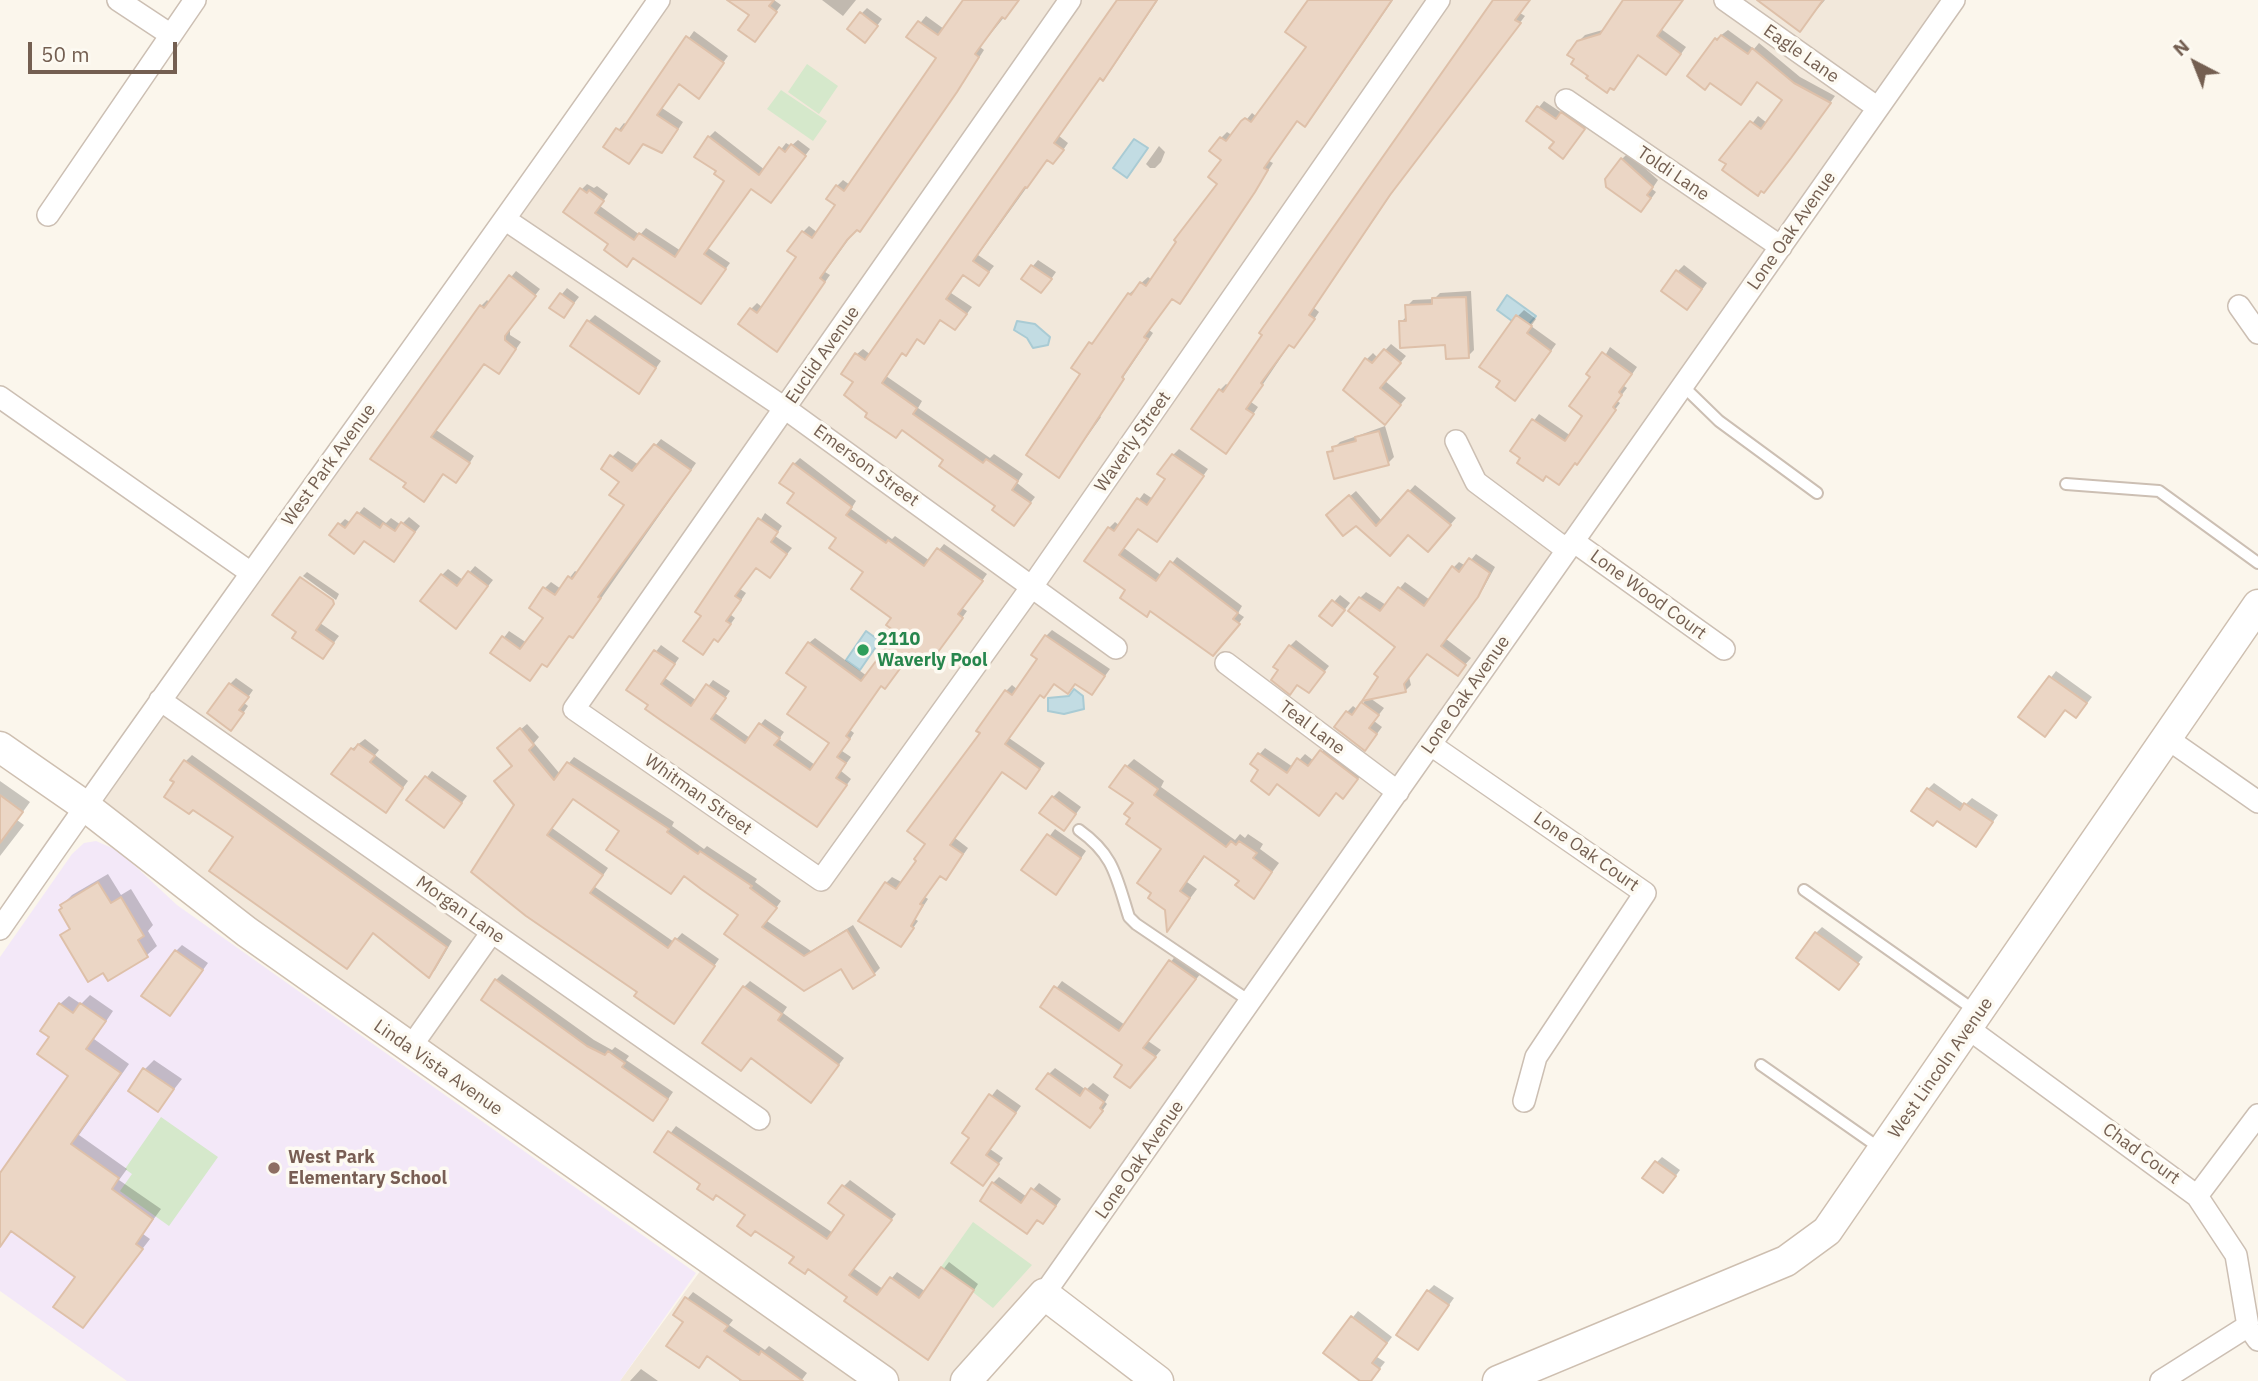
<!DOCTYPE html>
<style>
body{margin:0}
#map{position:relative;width:2258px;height:1381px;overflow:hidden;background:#fbf6ec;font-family:"IBM Plex Sans",sans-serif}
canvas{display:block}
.north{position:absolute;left:2160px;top:28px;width:70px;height:70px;-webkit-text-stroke:5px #fdfaf2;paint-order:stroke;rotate:318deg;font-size:19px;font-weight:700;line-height:28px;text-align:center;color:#745f51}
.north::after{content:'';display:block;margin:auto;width:24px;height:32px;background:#745f51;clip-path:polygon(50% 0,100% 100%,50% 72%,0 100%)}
.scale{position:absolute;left:28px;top:42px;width:149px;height:32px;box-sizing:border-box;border:4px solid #745f51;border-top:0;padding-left:9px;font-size:21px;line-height:24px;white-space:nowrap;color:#745f51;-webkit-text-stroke:5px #fdfaf2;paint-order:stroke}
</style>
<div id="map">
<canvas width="2258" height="1381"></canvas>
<div class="north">N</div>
<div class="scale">50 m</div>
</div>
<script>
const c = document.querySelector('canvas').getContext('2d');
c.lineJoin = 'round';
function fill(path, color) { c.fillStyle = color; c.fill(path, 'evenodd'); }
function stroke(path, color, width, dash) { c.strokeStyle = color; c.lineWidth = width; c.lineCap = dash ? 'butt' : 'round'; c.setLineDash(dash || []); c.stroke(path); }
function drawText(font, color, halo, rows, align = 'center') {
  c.font = font + ' "IBM Plex Sans",sans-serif'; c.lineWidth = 7; c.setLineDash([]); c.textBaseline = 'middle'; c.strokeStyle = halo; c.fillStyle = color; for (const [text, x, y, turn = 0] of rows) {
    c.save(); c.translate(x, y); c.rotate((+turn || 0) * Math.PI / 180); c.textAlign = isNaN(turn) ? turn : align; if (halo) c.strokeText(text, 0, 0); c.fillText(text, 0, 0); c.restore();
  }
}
fill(new Path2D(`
 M659,0H1954L1058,1277L966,1381H620L709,1259L85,806Z`), '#f2e8db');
fill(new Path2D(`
 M96,841L119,851L177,905L696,1273L620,1381H127L0,1291V957L72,854L84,843Z`), '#f3e8f8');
fill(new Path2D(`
 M807,64L838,86L819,114L788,92Z
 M781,90L827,121L813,141L767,109Z
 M161,1117L218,1157L169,1226L120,1191L132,1174L125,1169Z
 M973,1222L1032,1265L993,1308L941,1267Z`), '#d5e8cb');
const water = new Path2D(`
 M1134,139L1148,148L1127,178L1113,168Z
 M1507,295L1536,316L1529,324L1512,321L1497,310Z
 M1017,321L1035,324L1050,337L1048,345L1033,348L1027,338L1014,330Z
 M866,631L880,641L860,670L846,660Z
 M1074,689L1083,696L1084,709L1064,714L1048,711V698L1069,696Z`);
fill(water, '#c2dce3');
stroke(water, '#a9cbd4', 2);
fill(new Path2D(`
 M734,0H774L781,5L760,34L751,15Z
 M822,0H856L843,16Z
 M965,0H1018L980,47L984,50L962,84L866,224L860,230L857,228L825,272L830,275L782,343L751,309L757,303L763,308L799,257L803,232L809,226L818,233L838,205L837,186L843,180L850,185L939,57L909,37L926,16L944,29Z
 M1119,0H1158L1109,73L1103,79L1101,77L1059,136L1068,143L1059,156L1048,158L978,255L994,266L979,284L964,274L951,293L972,307L961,322L955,328L941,319L924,342L918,338L906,353L903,351L886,376L922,401L918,408L990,458L994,454L1023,474L1017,483L1035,497L1014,524L946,459L903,429L870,413L856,382L857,354L863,349L871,355Z
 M1315,0H1393L1311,119L1305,125L1298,120L1269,161L1273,163L1186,296L1180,302L1173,297L1149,330L1153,333L1098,415L1101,417L1059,476L1091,343L1098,338L1129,294L1148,277L1152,280L1220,184L1223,159L1221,138L1227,132L1233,136L1252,113L1257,117L1309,47Z
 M1494,0H1529L1520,13L1525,16L1396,187L1314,308L1319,312L1300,340L1290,344L1251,402L1258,407L1232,445L1220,390L1226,384L1229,386Z
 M1626,0H1683L1661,29L1686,47L1672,66L1639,53L1614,88L1591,75L1578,42L1585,35L1606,29Z
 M1760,0H1825L1800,29Z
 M867,8L882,19L871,34L861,14Z
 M1728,30L1754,49L1759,43L1800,77L1835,96L1770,185L1737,143L1758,116L1767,123L1784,99L1758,80L1746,97L1716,39Z
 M694,31L728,56L699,96L680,83L662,108L683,122L668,145L662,151L644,142L606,146L624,123L627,125Z
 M1544,101L1562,113L1568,107L1589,122L1569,150L1528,121Z
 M715,131L765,170L786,143L791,146L798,140L810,149L776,195L752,188L708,248L730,263L701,302L634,256L627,265L610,244L582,189L587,184L594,188L597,186L608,194L600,206L640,235L646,228L681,251L726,181L718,171L709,137Z
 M1159,146L1165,152L1161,162L1155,168H1150L1146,164Z
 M1628,153L1658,180L1652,189L1656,192L1647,204L1622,159Z
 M1038,260L1056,272L1047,285L1023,278Z
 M1684,265L1707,283L1693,302L1678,271Z
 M516,271L540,289L510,328V335L521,342L504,366L485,362L436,430L474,456L462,475L444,473L429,494L406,487L481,306L487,300L490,303Z
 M567,288L579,297L564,316L562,294Z
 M1471,291L1474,350L1468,356L1401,322L1408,315L1407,306L1413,300L1434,299L1440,293Z
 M1524,310L1536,319L1531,326L1556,344L1521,393L1502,381L1518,316Z
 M595,315L661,361L644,385L589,321Z
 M1391,344L1406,356L1385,381L1406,398L1391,416L1346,390L1367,359L1373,353L1378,358Z
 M1610,347L1637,367L1624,386L1627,388L1617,401L1620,403L1559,483L1512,450L1539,414L1571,436L1585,416L1593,377Z
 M1385,426L1394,457L1388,463L1329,453L1340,442Z
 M661,439L696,463L579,630L573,636L570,634L553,659L493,652L509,631L527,643L545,617V588L551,582L561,589L575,571L579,573L626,505L612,457L618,451L639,465Z
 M1179,449L1208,469L1157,540L1139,527L1124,548L1162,576L1177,557L1242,606L1238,613L1244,617L1227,638L1127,590L1109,528L1115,522L1120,526L1144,493L1153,499L1167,479L1173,455Z
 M800,458L856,501L851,509L892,539L895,536L930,561L944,544L987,574L962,608L967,611L932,660L911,654L882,684L850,730L854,733L842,751L851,757L841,771L851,779L822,819L769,792L768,793L647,708L650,705L628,689L661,645L679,658L665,678L697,701L713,680L730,691L715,713L750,738L765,719L784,732L779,739L815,765L831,743L808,687L809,643L815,638L867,676L899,633L894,617L866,572L796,493L794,464Z
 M1415,485L1456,518L1434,544L1408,533L1356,523L1334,510L1356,491L1382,521Z
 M364,507L386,523L391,518L401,525L409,517L420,526L394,560L365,539L360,546L339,525L345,519L351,523Z
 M765,513L782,526L775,536L792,548L770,576L757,566L740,589L746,593L731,615L735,618L724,633L703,615Z
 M1476,554L1495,567L1483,589L1446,639L1471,658L1463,667L1428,652L1409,677L1411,685L1405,691L1370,698L1384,708L1374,721L1382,727L1371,742L1347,712L1353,706L1358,710L1367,698L1397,646L1360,598L1366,592L1386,605L1405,582L1430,600L1453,568L1459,562L1466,566Z
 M475,566L493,580L461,620L442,575L448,569L463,580Z
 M307,572L339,594L336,600L303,576Z
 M300,579L334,603L320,623L339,636L323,657L299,632Z
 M1340,595L1350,603L1338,618L1322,616Z
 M1052,630L1110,669L1097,687L1076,682L1055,683L1044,696L1041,694L1009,738L1045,763L1026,787L1003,771L955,838L968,848L951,872L941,874L925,897L928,899L915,919L918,921L901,945L886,883L892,877L903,883L927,844L1006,691L1012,685L1018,690L1040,658L1046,636Z
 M1296,640L1329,666L1309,691L1280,670L1290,646Z
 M2056,671L2092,697L2082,710L2065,709L2021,717Z
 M236,678L253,690L244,703L248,706L237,722L230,684Z
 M527,724L539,737L534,743L560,774L574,757L674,822L672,826L704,849L707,846L757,879L755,882L781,901L767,921L811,951L853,925L880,968L874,974L841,966L805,989L740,915L574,797L552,828L608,868L595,887L674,942L682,933L719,959L679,1015L639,991L516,805L514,765L506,742Z
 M365,739L379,750L375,755L408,781L391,804L352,749Z
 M1328,745L1363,772L1349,791L1278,783L1269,793L1261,770L1252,763L1265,748L1293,767L1305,754L1314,761Z
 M192,755L452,941L435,970L429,976L374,931L193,808L186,761Z
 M1134,759L1164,781L1161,787L1235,840L1240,834L1245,838L1248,834L1263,844L1260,849L1279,863L1254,897L1241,881L1206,855L1187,882L1197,889L1168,928L1164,848L1132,817L1135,803L1126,767Z
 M432,771L467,796L449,820L409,800Z
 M0,781L30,802L17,820L24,825L0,856Z
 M1934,783L1965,805L1972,798L1998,815L1976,845L1928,789Z
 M1059,791L1081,807L1070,822L1053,797Z
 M1055,829L1086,851L1061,887L1024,870Z
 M108,874L121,895L131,889L153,925L148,931L157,946L147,955L109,979L62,936L71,927L62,905L72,895Z
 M1822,927L1863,957L1839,988L1816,933Z
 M182,945L208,963L176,1007V951Z
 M1176,955L1201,973L1148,1041L1161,1050L1136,1080L1125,1064L1042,1007L1062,981L1125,1025Z
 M502,974L594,1040L612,1050L615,1047L629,1056L626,1060L673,1092L659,1112L653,1118L496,980Z
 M750,981L787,1007L783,1013L844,1058L816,1094L752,1056L741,1069L744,987Z
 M90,995L113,1011L94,1039L129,1064L79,1135L127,1169L119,1180L161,1209L143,1234L150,1239L83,1326L77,1277L12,1230L0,1231V1177L71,1075L51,1036L60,1004L69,996L81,1004Z
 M154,1060L182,1079L158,1110L144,1070Z
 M1055,1068L1086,1090L1093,1083L1109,1095L1105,1102L1107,1104L1096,1120L1049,1074Z
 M997,1089L1021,1106L990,1149L1003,1158L983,1184L971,1137L964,1132Z
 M676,1126L833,1233L846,1215L844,1186L850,1180L896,1214L853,1268L883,1289L897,1272L926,1292L949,1262L978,1284L934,1352L928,1358L796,1257L747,1215L656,1152Z
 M1662,1157L1680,1170L1669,1185L1656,1163Z
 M999,1177L1027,1197L1039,1183L1061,1199L1049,1216L1038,1218L993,1183Z
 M1434,1285L1454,1298L1418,1348L1428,1291Z
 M693,1292L733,1320L729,1325L765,1350L769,1346L807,1373L801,1381H739L741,1378L708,1355L698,1366L685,1322L675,1314Z
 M1358,1311L1392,1337L1377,1357L1385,1362L1370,1381H1363L1325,1352Z
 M641,1369L658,1381H630Z`), '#0003');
const building = new Path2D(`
 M727,0H774L769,6L777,12L755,42L738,30L749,15Z
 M963,0H1019L1005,19L1002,17L975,54L979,57L957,92L860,232L857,230L847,240L820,278L825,282L777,352L738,324L750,308L757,313L796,257L787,251L802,231L812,238L835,205L826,199L836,185L844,191L936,58L906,37L918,21L938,35Z
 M1117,0H1157L1103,81L1100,78L1054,143L1064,150L1053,164L1047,160L1027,188L1025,187L973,261L989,272L979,286L963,275L946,299L967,314L955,330L940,320L924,344L917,339L906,356L902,353L882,383L917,408L913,414L983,463L986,459L1018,481L1012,490L1031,503L1014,526L992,510L995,506L939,466L943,460L902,430L896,438L865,417L867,413L844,395L853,382L841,374L855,353L865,360Z
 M1308,0H1392L1305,127L1297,121L1264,168L1268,170L1255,192L1180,304L1172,299L1144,337L1148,339L1122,377L1124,379L1059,478L1026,455L1080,374L1071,368L1089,342L1092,344L1128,293L1131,295L1140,282L1146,286L1176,242L1174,240L1217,184L1208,177L1221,160L1209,151L1220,137L1226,141L1241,121L1245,118L1251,122L1306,47L1285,32Z
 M1493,0H1530L1515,20L1521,23L1390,195L1309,315L1315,319L1294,348L1289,345L1261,383L1263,385L1246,409L1254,414L1226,454L1191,429L1219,389L1223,392L1262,335L1259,333Z
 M1623,0H1683L1657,36L1681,54L1666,75L1638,55L1614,90L1610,88L1607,93L1586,78L1588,76L1571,64L1574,59L1567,55L1577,41L1600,34Z
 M1757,0H1823L1800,32Z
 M860,12L878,26L865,43L847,29Z
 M1721,35L1748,54L1752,48L1794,83L1831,103L1791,158L1764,193L1761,191L1758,196L1722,170L1726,164L1719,160L1750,121L1761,129L1782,100L1757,82L1741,105L1710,83L1705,90L1687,76L1715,38L1717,40Z
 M686,36L724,63L699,99L679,84L657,115L678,129L662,153L643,144L629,164L603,147L616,128L621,131Z
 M1537,106L1556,119L1561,112L1585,129L1563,159L1549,148L1554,142L1526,121Z
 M708,136L759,175L779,147L785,152L791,144L806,156L771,203L751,189L704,254L726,269L701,304L633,258L627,267L604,250L608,244L563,212L580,188L587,193L589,190L604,201L595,213L634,240L639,233L675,257L724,181L714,174L716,171L694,157Z
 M1621,158L1653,187L1647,195L1651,198L1641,212L1606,187L1605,179Z
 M1031,265L1052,279L1041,293L1021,279Z
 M1676,270L1702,289L1687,310L1661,291Z
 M509,275L536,296L505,336V340L516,349L499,374L484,364L431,437L470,463L456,483L443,474L424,502L403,487L406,483L370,459L480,305L484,308Z
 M560,293L574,303L564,318L549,308Z
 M1466,297L1469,358L1446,359L1445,345L1400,348L1399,321H1406L1405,305L1432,304V298Z
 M1516,315L1532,326L1527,333L1551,351L1515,401L1496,387L1500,381L1479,367Z
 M587,320L656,368L639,394L570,346Z
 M1384,349L1401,363L1380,388L1401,405L1385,425L1343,390L1365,358L1372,363Z
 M1602,352L1632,374L1619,392L1622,395L1613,407L1616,410L1577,465L1575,463L1559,485L1546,476L1543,481L1517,463L1520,458L1510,451L1532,419L1565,441L1582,416L1569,406L1590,377L1586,374Z
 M1379,431L1389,465L1334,479L1327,452L1333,451L1332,447L1356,441L1355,437Z
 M654,444L691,470L598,597L601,598L573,638L569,636L547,667L542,664L530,681L490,653L502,636L520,649L543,618L529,608L543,587L555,595L568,576L572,579L624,505L609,495L619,482L601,469L610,455L632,471Z
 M1172,454L1204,476L1157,542L1138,529L1119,555L1156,581L1170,561L1238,613L1233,619L1240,624L1213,656L1150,611L1147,617L1120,598L1125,590L1084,561L1108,527L1114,531L1137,498L1147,505L1165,479L1157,474Z
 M793,463L852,507L846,515L886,543L888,540L924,566L937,548L983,581L958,614L963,618L927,667L910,655L885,689L881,686L846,736L850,739L837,757L846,763L836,778L847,785L817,827L662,721L645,709L648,705L626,690L654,650L675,664L661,684L691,706L706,684L726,698L711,719L745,743L759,723L780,738L774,745L810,770L829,743L787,714L806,687L786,673L808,642L861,681L897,633L886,625L891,618L851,589L863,572L829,548L836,538L787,503L794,493L779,483Z
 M1408,490L1451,525L1428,552L1408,535L1390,556L1356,526L1343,536L1326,515L1349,495L1376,526Z
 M357,512L380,528L383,523L395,531L401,522L415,532L394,562L364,541L354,554L329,535L338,523L345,528Z
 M758,518L778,532L771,542L787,554L770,578L756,568L735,596L741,600L726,621L731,624L718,642L714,639L703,655L683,641L701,616L695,612Z
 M1469,558L1490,573L1478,597L1441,646L1466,665L1458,676L1427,654L1404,684L1406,692L1362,701L1378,677L1374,674L1395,647L1348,611L1359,597L1380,611L1398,587L1424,606L1452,566L1459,572Z
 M468,571L488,586L456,629L420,601L441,574L457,586Z
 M300,577L333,600L334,604L316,630L334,643L323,659L292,638L296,632L272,615Z
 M1332,600L1345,610L1332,626L1319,616Z
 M1045,635L1105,676L1092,695L1075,684L1068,694L1054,684L1044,698L1040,695L1005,744L1040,769L1026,789L1002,772L950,845L963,854L946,880L940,876L920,904L923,905L911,926L914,928L901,947L858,921L885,882L896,889L916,861L914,859L925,844L907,831L980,733L976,731L1005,690L1012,695L1037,659L1031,655Z
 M1289,645L1325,672L1309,693L1297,685L1290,695L1271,680L1278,670L1273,667Z
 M2049,676L2087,703L2076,718L2065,710L2045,737L2018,717Z
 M229,683L249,697L239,710L244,713L231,731L207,713Z
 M1361,702L1379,715L1369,728L1377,734L1365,751L1334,727L1346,711L1352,715Z
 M520,728L534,745L529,750L554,780L567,762L669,829L667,832L698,854L700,851L752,886L750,888L777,908L762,927L804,956L847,930L875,975L853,989L841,969L804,991L724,934L738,915L701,889L684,876L671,894L606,850L619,831L573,799L547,835L603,875L590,893L668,948L675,938L715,966L674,1024L634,996L637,992L526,916L471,872L514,805L494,781L512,766L497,748Z
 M358,744L375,756L370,762L403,788L386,813L331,774L351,748L354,750Z
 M1320,750L1358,779L1343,799L1336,793L1319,816L1277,784L1269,795L1251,781L1258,770L1250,764L1258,753L1287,773L1297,758L1308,766Z
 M184,760L447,947L429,978L373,933L347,969L209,871L233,837L193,810L189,814L164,797L174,782L170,780Z
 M1125,765L1158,789L1154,795L1226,847L1231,841L1236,845L1239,841L1257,853L1253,858L1272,872L1254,899L1235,885L1239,881L1204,856L1180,891L1190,898L1167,932L1165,910L1148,898L1151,893L1137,883L1161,849L1126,824L1130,818L1124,814L1133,803L1109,787Z
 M425,776L462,803L444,828L406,800Z
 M1927,788L1960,810L1964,803L1993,822L1976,847L1937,821L1933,826L1911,811Z
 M0,795L23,812L0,843Z
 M1052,796L1076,814L1064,831L1039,813Z
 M1047,834L1081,858L1056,895L1021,870Z
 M98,882L111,903L121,897L144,936L138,940L148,957L108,981L103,973L88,982L60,935L70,929L59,910L62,908L60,905Z
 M1815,932L1859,964L1839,990L1796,958Z
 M175,950L203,970L170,1016L141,996Z
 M1169,960L1196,979L1143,1048L1156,1057L1130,1088L1114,1077L1122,1065L1040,1007L1054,986L1119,1031Z
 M495,979L587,1046L605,1055L608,1051L625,1063L622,1067L668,1099L653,1121L481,1000Z
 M743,986L782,1014L778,1020L839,1065L811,1103L751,1058L741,1071L702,1043Z
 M59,1003L73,1013L80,1003L106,1021L86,1049L121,1073L71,1144L119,1178L112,1189L153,1219L136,1244L143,1249L83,1328L53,1307L75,1277L11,1231L0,1247V1173L68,1076L37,1054L49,1037L40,1031Z
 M143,1068L174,1089L158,1112L128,1091Z
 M1048,1073L1080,1096L1085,1088L1104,1102L1100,1108L1103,1111L1090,1128L1036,1089Z
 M989,1094L1016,1113L986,1155L999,1164L983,1186L951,1163L969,1138L962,1133Z
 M668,1131L827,1239L844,1215L828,1203L842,1185L892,1220L849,1275L877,1295L890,1277L919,1298L941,1267L974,1290L928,1360L844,1301L847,1297L808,1269L805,1274L789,1263L794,1257L755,1231L751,1236L737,1226L745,1215L716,1195L713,1200L697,1189L700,1184L654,1152Z
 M1655,1161L1676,1176L1663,1193L1642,1178Z
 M992,1182L1021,1203L1031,1188L1056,1206L1043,1224L1037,1220L1027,1234L980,1201Z
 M1427,1290L1449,1305L1418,1350L1396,1335Z
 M685,1297L728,1326L724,1331L759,1355L761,1351L803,1381H742L707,1356L699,1368L666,1346L683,1322L673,1315Z
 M1351,1316L1387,1343L1372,1363L1380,1369L1371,1381H1360L1323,1353Z`);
fill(building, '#ebd6c5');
stroke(building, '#dec0a9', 2);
const lane = new Path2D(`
 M1683,386L1719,421L1817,493
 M2066,484L2159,491L2258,563
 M1079,830C1114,855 1116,876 1129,917L1136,924L1251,1002
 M1804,890L1977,1012
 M1761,1065L1881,1149`);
const street = new Path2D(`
 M118,0L171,35
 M1070,0L574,709L821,880L1033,585L1439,0
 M1725,0L1878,108
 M1566,100L1781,247
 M48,215L195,0
 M506,220L786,409L1116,648
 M2239,306L2258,333
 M0,397L251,573
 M1456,441L1476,482L1567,550
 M1573,541L1724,649
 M1226,663L1398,792
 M160,700L759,1119
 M2168,739L2258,802
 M1431,745L1645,893L1536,1057L1524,1101
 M0,929C216,617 442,312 659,0
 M1969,1029L2197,1196L2236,1255L2248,1326L2258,1340
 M410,1048L492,932
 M2197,1196L2258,1115
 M1044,1294L1954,0
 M2161,1381L2248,1326`);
const secondary = new Path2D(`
 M0,747L85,806L247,932L883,1381
 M966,1381L1044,1294L1158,1381
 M1498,1381L1786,1261L1827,1231L2258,605`);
stroke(lane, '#ccbfb3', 14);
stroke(street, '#ccbfb3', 24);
stroke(secondary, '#cebfb0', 33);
stroke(lane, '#fff', 10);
stroke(street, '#fff', 21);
stroke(secondary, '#fff', 30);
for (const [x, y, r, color] of [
 [863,650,7,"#2e9e5b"],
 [274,1168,7,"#8d6e63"]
]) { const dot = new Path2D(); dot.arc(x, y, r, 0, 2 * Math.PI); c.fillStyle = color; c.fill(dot); stroke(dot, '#fdfaf2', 2.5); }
drawText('18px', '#745f51', '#fdfaf2', [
 ["Eagle Lane",1801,54,35],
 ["Toldi Lane",1673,174,34],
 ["Lone Oak Avenue",1792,231,-55],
 ["Euclid Avenue",823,355,-55],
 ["Waverly Street",1133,442,-55],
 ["West Park Avenue",329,465,-54],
 ["Emerson Street",866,466,36],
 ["Lone Wood Court",1648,595,36],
 ["Lone Oak Avenue",1466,695,-55],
 ["Teal Lane",1312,728,37],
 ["Whitman Street",698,795,35],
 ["Lone Oak Court",1586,852,35],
 ["Morgan Lane",460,910,35],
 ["Linda Vista Avenue",438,1068,35],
 ["West Lincoln Avenue",1941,1068,-55],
 ["Chad Court",2141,1154,36],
 ["Lone Oak Avenue",1140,1160,-55]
]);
drawText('bold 18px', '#27864d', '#fdfaf2', [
 ["2110",877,640],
 ["Waverly Pool",877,661]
], 'left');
drawText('bold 18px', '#785e54', '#fdfaf2', [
 ["West Park",288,1158],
 ["Elementary School",288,1179]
], 'left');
</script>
